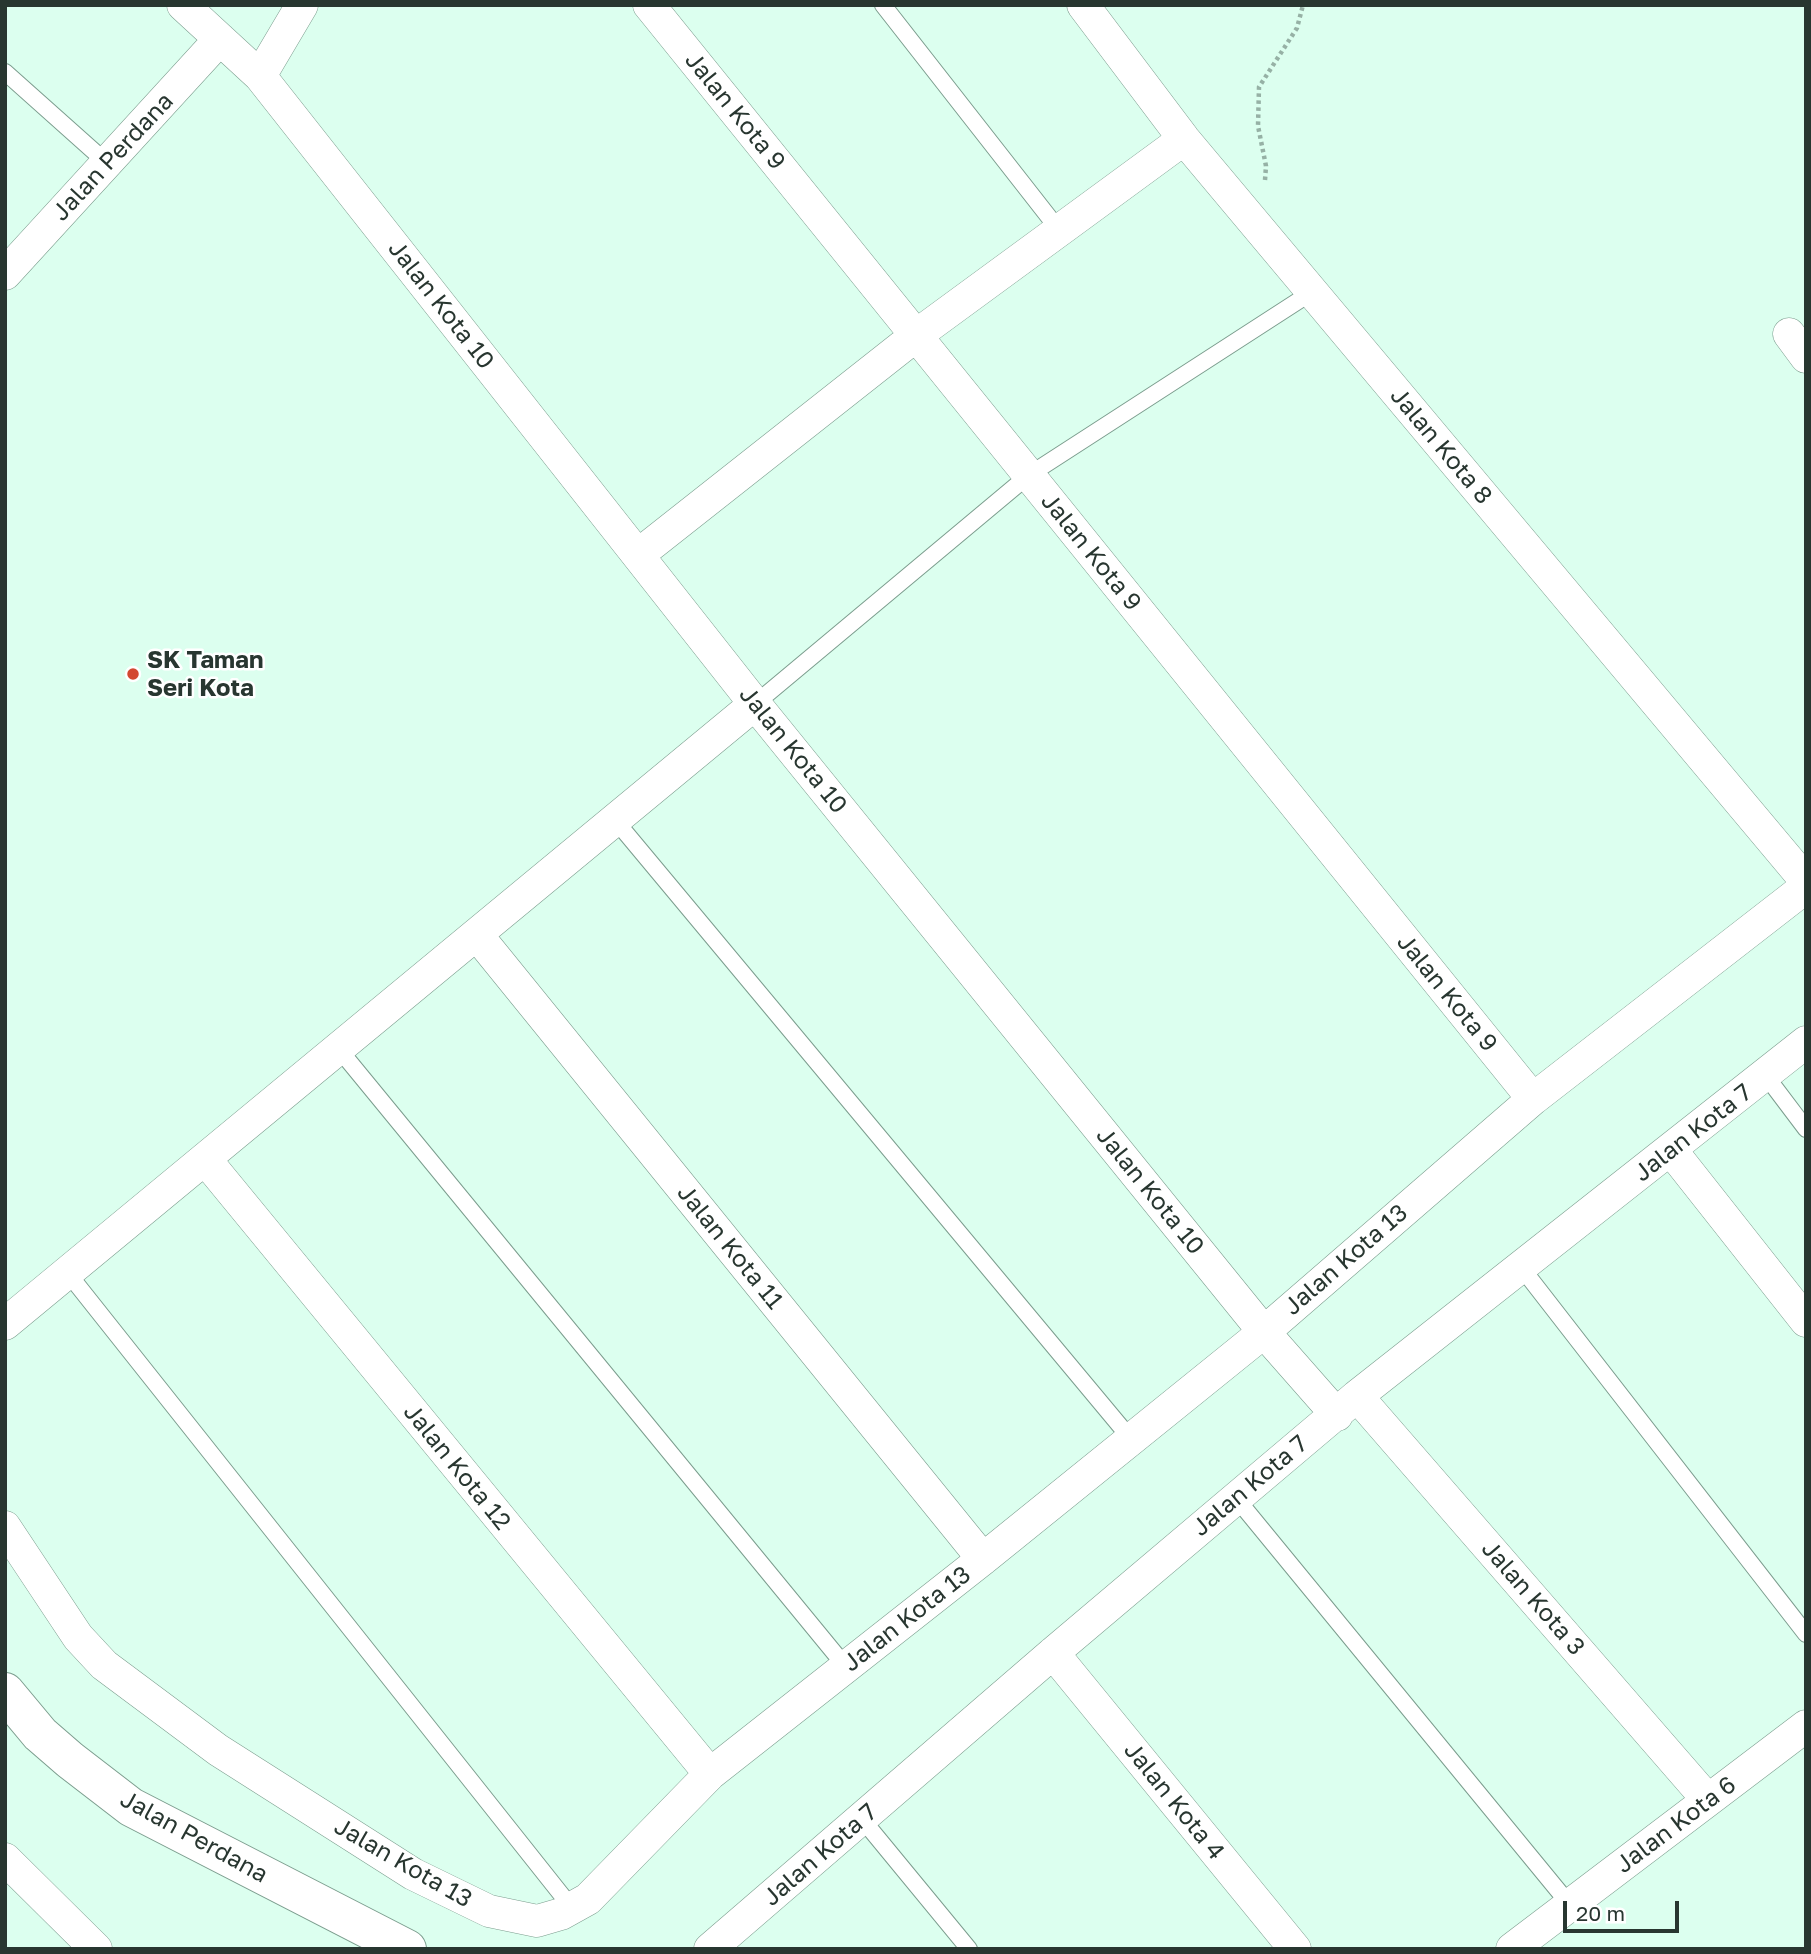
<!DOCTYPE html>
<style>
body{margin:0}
#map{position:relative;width:1811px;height:1954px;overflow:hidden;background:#dcffef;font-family:"Golos Text",sans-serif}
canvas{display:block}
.frame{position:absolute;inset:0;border:7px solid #283630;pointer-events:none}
.scale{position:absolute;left:1563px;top:1901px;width:116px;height:32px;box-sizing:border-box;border:4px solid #283630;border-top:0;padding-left:9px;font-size:21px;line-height:24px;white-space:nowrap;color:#283630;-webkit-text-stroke:5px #fff;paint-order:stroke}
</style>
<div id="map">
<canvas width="1811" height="1954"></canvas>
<div class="frame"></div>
<div class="scale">20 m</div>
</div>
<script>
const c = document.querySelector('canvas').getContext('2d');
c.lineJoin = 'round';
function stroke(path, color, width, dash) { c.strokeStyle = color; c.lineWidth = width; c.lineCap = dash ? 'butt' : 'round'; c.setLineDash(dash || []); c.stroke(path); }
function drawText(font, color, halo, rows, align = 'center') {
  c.font = font + ' "Golos Text",sans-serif'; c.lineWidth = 5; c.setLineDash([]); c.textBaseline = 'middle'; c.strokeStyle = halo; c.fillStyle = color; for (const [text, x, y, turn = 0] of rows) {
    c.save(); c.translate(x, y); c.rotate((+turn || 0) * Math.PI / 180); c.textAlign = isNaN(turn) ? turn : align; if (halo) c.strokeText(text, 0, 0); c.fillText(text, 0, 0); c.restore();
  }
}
const lane = new Path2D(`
 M883,5L1059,230
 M5,72L107,163
 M755,704L1029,475L1312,292
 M615,820L1131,1439
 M338,1048L846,1667
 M1766,1076L1806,1129
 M1521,1267L1806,1634
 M67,1272L572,1908
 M1236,1498L1570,1905
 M862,1819L969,1949`);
const street = new Path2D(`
 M183,5L260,76L755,704L1264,1332L1337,1415
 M649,5C945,368 1238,734 1533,1099
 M1083,5L1184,139L1806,881
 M260,76L302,5
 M5,274L220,39
 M1789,334L1806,357
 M638,555L918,334L1184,139
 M477,935L983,1559
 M1671,1150L1806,1321
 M205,1159L710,1774
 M5,1324L755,704
 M1357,1396L1708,1800
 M5,1527L78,1637L104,1665L218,1750L413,1874L489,1911L537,1921L561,1914L588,1899L710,1774L983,1559L1264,1332L1533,1099L1806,887
 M1053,1653L1295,1949
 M5,1859L96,1949
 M710,1949L1053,1653L1357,1396L1806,1042
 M1512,1949L1806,1726`);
const secondary = new Path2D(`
 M5,1692L40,1734L70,1760L131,1807L407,1949`);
stroke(lane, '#7c9d8e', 18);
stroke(street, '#7c9d8e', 33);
stroke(secondary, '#7c9d8e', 40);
stroke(new Path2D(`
 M1265,180L1266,166L1258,126L1259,87L1297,28L1303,5`), '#96b1a5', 4.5, [3.5, 3.5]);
stroke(lane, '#fff', 16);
stroke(street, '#fff', 32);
stroke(secondary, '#fff', 38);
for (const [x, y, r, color] of [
 [133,674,7,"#d34731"]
]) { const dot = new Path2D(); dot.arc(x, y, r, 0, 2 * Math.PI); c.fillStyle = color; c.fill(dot); stroke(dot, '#fff', 2.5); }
drawText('24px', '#283630', '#fff', [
 ["Jalan Kota 9",735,111,51],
 ["Jalan Perdana",113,157,-47],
 ["Jalan Kota 10",441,305,52],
 ["Jalan Kota 8",1441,446,50],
 ["Jalan Kota 9",1091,552,51],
 ["Jalan Kota 10",793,750,51],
 ["Jalan Kota 9",1447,993,51],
 ["Jalan Kota 7",1693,1133,-38],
 ["Jalan Kota 10",1150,1191,51],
 ["Jalan Kota 11",730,1247,51],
 ["Jalan Kota 13",1346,1260,-41],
 ["Jalan Kota 12",457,1467,51],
 ["Jalan Kota 7",1250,1486,-40],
 ["Jalan Kota 3",1533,1598,49],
 ["Jalan Kota 13",907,1619,-38],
 ["Jalan Kota 4",1174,1801,51],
 ["Jalan Kota 6",1676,1825,-37],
 ["Jalan Perdana",194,1837,29],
 ["Jalan Kota 7",820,1855,-41],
 ["Jalan Kota 13",403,1863,30]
]);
drawText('bold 24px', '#283630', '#fff', [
 ["SK Taman",147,660],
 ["Seri Kota",147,688]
], 'left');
</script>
